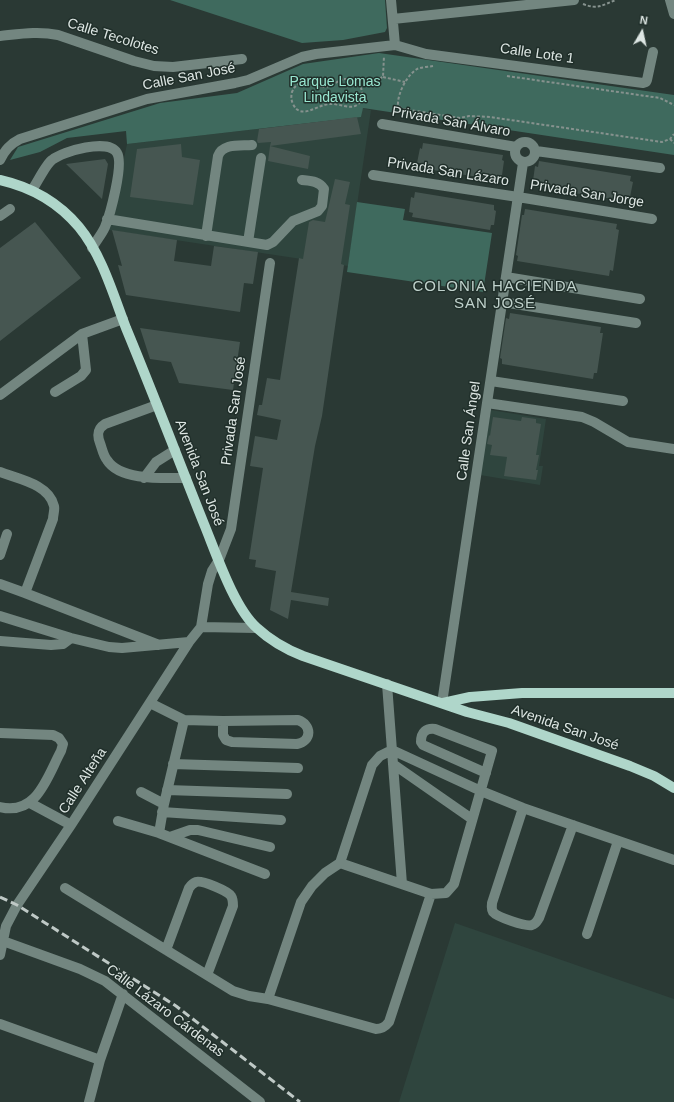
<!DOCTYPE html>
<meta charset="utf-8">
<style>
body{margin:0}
#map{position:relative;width:674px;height:1102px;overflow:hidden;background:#2a3934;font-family:Arial,sans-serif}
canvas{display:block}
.north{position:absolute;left:622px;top:12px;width:40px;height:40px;-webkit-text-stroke:3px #202f2a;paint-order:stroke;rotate:9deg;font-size:11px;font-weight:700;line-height:16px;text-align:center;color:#dde6e3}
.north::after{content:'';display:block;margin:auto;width:14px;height:18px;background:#dde6e3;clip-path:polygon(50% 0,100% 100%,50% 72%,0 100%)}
</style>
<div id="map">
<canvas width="674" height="1102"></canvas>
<div class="north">N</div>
</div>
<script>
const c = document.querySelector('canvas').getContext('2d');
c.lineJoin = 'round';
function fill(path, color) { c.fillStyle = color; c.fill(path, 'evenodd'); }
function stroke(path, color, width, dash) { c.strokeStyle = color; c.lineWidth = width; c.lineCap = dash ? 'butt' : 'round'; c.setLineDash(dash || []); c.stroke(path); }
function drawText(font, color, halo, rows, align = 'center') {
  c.font = font + ' Arial,sans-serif'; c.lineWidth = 3; c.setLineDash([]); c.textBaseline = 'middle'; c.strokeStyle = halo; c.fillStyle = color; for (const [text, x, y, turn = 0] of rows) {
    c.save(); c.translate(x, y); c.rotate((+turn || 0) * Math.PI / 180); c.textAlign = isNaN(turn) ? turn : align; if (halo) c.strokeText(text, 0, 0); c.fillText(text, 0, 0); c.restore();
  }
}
fill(new Path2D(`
 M362,108L371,110L348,266L109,230L127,144L361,117Z
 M491,410L546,419L539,466H543L540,485L480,475Z
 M455,923L674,999V1102H399Z`), '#2f453e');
fill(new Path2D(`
 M170,0H385L387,28L385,32L343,40L302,43Z
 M379,53L674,95V155L363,108L361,117L127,144L126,131L67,138L40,152L10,160L18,147L160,103L237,93L303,64Z
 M357,202L405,209L403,220L492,233L483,292L347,272Z`), '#3f6a5e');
fill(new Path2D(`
 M357,117L361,134L270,146L271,142L258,143L257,141L259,129Z
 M423,143L503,155L502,160L504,161L502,175H499L498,180L420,168L421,163H417L420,148L422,149Z
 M181,144L182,157L200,160L193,205L130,197L137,149Z
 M270,146L310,156L308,169L268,161Z
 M105,159L108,164L102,199L66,164Z
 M539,161L631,176L630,181L633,182L630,197L627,196L626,201L535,187L536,182L533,181L535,166L538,167Z
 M335,179L350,182L345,204L350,205L341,264L344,265L322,416L315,446L291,592L329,598L328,606L291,600L288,619L270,610L276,571L255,567L256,560L249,559L263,468L250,466L255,436L277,440L281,420L257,415L259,405H262L267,378L280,380L299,258L303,259L309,222L313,220L325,222Z
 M415,192L494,205V210L496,211L494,225H491L490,230L412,217L413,213L409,212L411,197L414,198Z
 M525,209L617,224L616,229L619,230L613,271L610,270L609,276L517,261L518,256L516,255L522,215H524Z
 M35,222L81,278L0,341V248Z
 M112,230L177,240L174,261L211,266L214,246L258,252L253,284L244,283L240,312L126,295L118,265L122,266Z
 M510,313L601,327L600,333H603L597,373H594L593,379L502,364V359L500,358L506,318L509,319Z
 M140,328L240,342L233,390L179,383L171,362L150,359Z
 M493,417L521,421L522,417L536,419V423L541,424L536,455H539L536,470H538L536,480L504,476L507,457L490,455L492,445L487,444L489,435L490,436Z`), '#465651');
stroke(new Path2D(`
 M583,4C598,10 602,5 616,0
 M433,66C428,67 422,67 417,69C407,75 397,94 398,106L403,109L460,118L469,116L490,117L662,142L670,139L674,134
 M507,76L660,98L674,105
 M383,77L405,82
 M344,79C348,79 352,79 356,81C363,86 365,100 357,105C350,110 339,103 330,104C318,104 301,121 293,104C291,100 291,96 292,92C299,75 313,87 324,87C331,87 337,81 344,79Z
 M361,86L383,77L384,56
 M670,139L674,143`), '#86928e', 2, [3, 2]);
stroke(new Path2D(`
 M391,0L395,45
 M670,0L674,14
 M393,19L574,0
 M0,36C20,34 38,31 58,35L134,61L154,66L173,67L242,59
 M382,124L516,147
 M515 152a10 10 0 1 1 20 0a10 10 0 1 1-20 0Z
 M536,151L660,168
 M0,160C5,150 10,144 20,139L147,99L235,83L248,80L302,57L316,54L395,45L426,54L643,83L646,82L647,80L653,52
 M373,175L518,197L652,219
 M32,190C37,183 46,164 52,160C63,151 109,138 117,153C124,164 110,215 105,227C102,234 96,241 92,248
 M0,216L10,209
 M107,219L267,245L273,242L293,221L318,211L322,206L324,189C319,181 311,181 302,180
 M206,236L218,156C223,143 240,146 252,145
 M248,242L261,158
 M506,277L640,299
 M502,302L636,323
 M491,381L623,401
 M55,392L81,376L86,370L82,334
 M0,395L82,334L123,319
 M487,403L582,417L594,422L628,442L674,449
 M157,405L105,424C97,429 97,435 100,443C102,448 103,455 107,460C120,481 164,478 186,478
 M0,472C18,479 49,484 54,506C55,510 53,515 53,519L25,593L159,645
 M144,478L156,462L175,450
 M0,555L7,534
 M0,584L25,593
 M0,616L71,638L109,647L122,648L189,642
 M201,627L256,628
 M0,641L51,645L63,644L71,638
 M387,684L402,884
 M150,703L184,720L164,804L159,833L265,874
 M442,703L523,163
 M184,720L223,721
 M298,720C312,725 312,741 297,744L232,742L226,740L223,735V721Z
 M0,733L53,735L59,738L63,744L61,751C47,777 37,816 0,807
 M173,764L298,768
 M393,764L472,819
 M167,790L287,794
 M141,792L164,804
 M30,803L71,825
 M523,808L492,903C492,906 491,909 493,912C497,917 526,927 532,925C536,924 537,921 539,918L573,825
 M162,812L281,820
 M118,821L159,833
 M170,837L190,830H198L270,847
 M340,863L431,894L446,893L454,884L492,751L435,729C426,728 421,732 421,742L423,745L486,773
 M65,888L233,991L249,996L268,999
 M431,894L389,1022C385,1027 382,1029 376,1029L268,999L301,902L312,886L325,873L340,863L372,765L380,756L392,750L481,791L523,808L674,860
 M587,934L618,841
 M0,940L80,969L105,981L260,1102
 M166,950L189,888C191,885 193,883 196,882C202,880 228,891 231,896C233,899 233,902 233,906L207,975
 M0,955L6,926L17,905L71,825L189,642L201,627L208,584L212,571L219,560L231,529L270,263
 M0,1024L100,1060
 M89,1102L100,1060L123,994`), '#738680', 10);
stroke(new Path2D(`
 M0,180C31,187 58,202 79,227C102,255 113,294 126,328C153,393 178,459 204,524C216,553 234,608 257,628C271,641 285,649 303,656L467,712L509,723L630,766L654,776L674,788
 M443,703L470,697L522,693H674`), '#afd6ca', 10);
stroke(new Path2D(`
 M0,897L17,905L176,1006L300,1102`), '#bfc9c6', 3, [8, 4]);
drawText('14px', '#dde6e3', '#202f2a', [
 ["Calle Tecolotes",113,37,17],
 ["Calle Lote 1",537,54,8],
 ["Calle San José",189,77,-11],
 ["Privada San Álvaro",451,122,10],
 ["Privada San Lázaro",448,172,9],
 ["Privada San Jorge",587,194,9],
 ["Privada San José",234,411,-82],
 ["Calle San Ángel",469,431,-82],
 ["Avenida San José",199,473,69],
 ["Avenida San José",565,728,19],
 ["Calle Alteña",83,781,-57],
 ["Calle Lázaro Cárdenas",165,1011,37]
]);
drawText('14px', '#98e6d0', '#202f2a', [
 ["Parque Lomas",335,82],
 ["Lindavista",335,98]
]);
c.letterSpacing = '1px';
drawText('15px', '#c0d2cc', '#202f2a', [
 ["COLONIA HACIENDA",495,287],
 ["SAN JOSÉ",495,304]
]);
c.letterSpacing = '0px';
</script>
